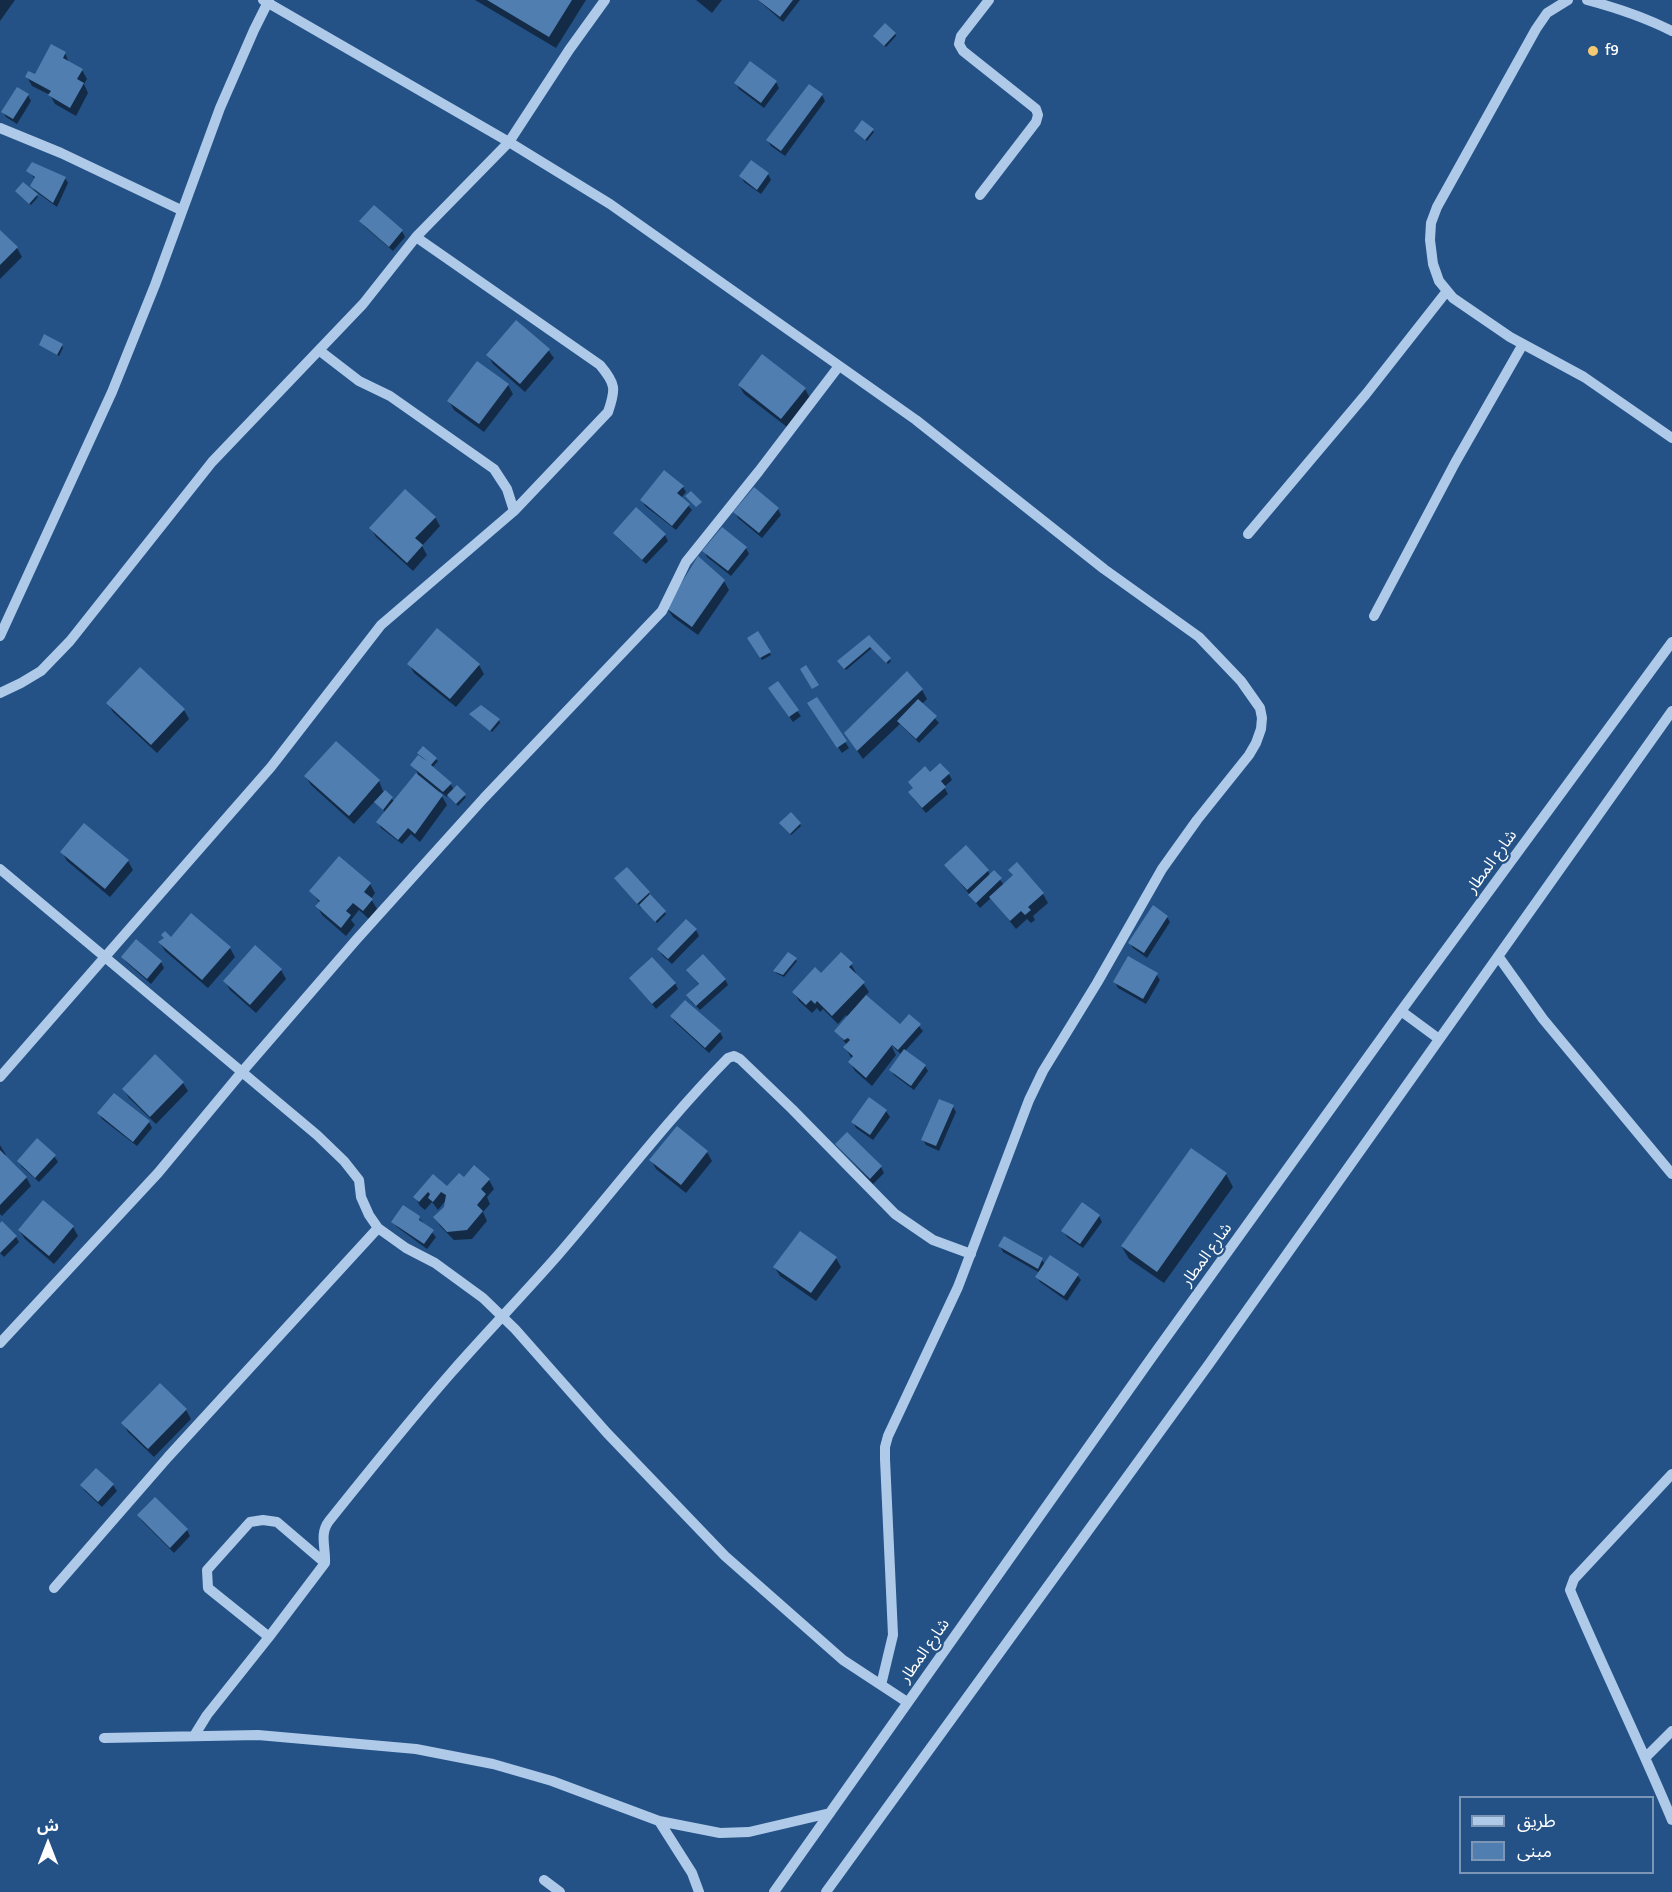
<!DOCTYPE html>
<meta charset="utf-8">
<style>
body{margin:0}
#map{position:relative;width:1672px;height:1892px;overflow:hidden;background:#245286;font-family:Signika,"Noto Sans Arabic",sans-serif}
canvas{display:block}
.legend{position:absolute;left:1459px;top:1796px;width:195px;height:78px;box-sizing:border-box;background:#245286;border:2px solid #7c97b6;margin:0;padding:8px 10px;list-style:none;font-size:18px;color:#fff}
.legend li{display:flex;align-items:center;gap:12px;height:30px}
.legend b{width:30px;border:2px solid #7c97b6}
.north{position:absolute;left:18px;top:1814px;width:60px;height:60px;-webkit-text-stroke:4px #245286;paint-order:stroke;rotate:0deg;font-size:16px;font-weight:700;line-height:24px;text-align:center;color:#fff}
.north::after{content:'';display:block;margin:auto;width:21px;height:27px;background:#fff;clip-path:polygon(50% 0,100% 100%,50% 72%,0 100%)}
</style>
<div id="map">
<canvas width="1672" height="1892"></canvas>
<ul class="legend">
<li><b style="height:8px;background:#afcae9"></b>طريق</li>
<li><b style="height:16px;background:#507eb0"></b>مبنى</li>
</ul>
<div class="north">ش</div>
</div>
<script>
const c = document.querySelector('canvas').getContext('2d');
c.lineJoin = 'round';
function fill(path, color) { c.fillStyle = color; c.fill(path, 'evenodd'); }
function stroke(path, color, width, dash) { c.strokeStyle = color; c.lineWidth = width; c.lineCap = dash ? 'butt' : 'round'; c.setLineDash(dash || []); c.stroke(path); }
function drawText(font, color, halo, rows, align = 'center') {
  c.font = font + ' Signika,"Noto Sans Arabic",sans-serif'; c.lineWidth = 4.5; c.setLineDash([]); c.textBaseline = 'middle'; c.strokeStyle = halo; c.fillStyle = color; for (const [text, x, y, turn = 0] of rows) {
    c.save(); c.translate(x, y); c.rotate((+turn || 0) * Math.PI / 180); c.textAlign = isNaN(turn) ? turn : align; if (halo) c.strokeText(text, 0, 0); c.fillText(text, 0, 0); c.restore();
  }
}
fill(new Path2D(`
 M0,0H15L0,21Z
 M475,0H586L556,48Z
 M696,0H722L712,13Z
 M758,0H800L783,22Z
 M895,33L896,36L886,47L876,39Z
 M65,53L69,63L82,70L87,79L84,84L88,93L76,116L55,104L50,95L32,86L27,77L35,76Z
 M776,82L779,88L764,108L739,89L736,83Z
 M809,86L822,95L825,101L785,156L771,146L768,141Z
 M28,95L31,101L17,124L6,117L3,112Z
 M872,130L874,132L867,141L856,131Z
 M752,162L768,174L771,180L761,194L744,182L741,176Z
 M28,171L65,178L68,183L57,207L35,191L32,186L35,179Z
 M17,192L36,195L38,197L31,205Z
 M361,222L402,231L405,237L393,251L365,227Z
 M0,232L17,248L22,257L0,279Z
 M40,345H62L63,348L59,356Z
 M548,350L554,358L525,392L493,364L488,355Z
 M508,385L513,394L484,432L454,410L449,401Z
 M739,385L805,389L810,398L787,427L744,394Z
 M683,487L686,492L681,498L692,510L676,530L645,506L642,500Z
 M778,509L781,515L762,538L738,518L735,512Z
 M435,517L440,526L422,546L427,555L413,571L376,537L371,528Z
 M615,533L665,535L668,541L646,564L618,538Z
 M746,548L749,554L731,576L707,557L704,551Z
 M724,581L729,590L698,635L673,617L667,608Z
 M757,633L771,655L762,660L749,638Z
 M869,637L891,661L888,664L872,648L846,670L840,663Z
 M409,664L479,665L484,674L456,707L414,673Z
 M922,690L927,699L922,704L939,723L919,743L900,724L863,759L845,734Z
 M773,694L797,711L801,716L793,722Z
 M817,699L849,748L842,753L812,709Z
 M108,703L184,710L189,719L157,753L113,712Z
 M471,715L499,720L500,723L492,732Z
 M424,748L438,761L432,768L450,783L454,790L466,797L458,806L448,795L447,797L439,791L447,805L420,842L411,834L402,844L381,828L378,822L385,812L375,801L354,824L311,785L306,777L379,781L383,791L394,801L418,773L412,765L424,761L419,753Z
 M930,774H949L952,780L944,787L948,794L926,813L913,798Z
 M800,824L801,826L791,835L782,826Z
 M62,852L128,861L133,870L110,897L67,861Z
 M340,858L370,884L375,893L371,899L377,909L369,919L359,910L351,920L355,925L346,936L322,915L317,906L320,903L311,891Z
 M1017,864L1043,894L1048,903L1033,916L1035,920L1031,923L1027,919L1016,929L991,898L980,908L946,865L988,871L990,876L994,872L1004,885L1014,877L1010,870Z
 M616,879L649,893L666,914L657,923L642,907L641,908Z
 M1167,917L1170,922L1147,958L1133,948L1130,943Z
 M696,930L699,936L672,964L662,955L659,949Z
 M171,939L230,948L235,957L208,988L165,951L160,943Z
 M123,957L161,962L164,968L151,984L126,962Z
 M795,959L797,961L784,977L776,973L775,971Z
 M851,964L856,973L855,975L863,983L869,992L865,996L899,1025L910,1016L923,1031L905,1051L925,1066L928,1071L914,1090L894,1075L891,1070L902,1055L891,1045L896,1055L872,1086L855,1071L850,1062L852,1059L845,1047L847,1045L836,1031L848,1017L846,1015L838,1024L823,1009L820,1012L817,1008L812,1013L799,1001L794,992L821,975Z
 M281,970L286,979L256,1013L230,990L225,981Z
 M687,970L725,979L728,985L700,1010L691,1001L699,985Z
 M1156,974L1160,980L1146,1004L1118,988L1115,982Z
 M631,978L675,983L678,989L656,1009Z
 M672,1017L720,1032L723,1038L709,1053L675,1022Z
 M183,1083L188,1091L156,1124L129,1098L124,1090Z
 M870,1099L886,1111L890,1117L873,1140L856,1128L853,1122Z
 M953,1107L956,1112L939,1151L926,1145L923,1140Z
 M99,1113L149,1122L152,1128L137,1146L102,1119Z
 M0,1145L6,1155L4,1156L26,1177L31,1186L2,1216L0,1214Z
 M837,1145L881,1167L884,1173L873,1184Z
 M1191,1150L1226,1174L1233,1187L1164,1283L1129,1259L1122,1247Z
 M707,1152L712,1161L686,1193L656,1169L651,1160Z
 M54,1156L58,1162L39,1182L22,1167L18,1161Z
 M433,1176L447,1189L464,1179L489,1180L494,1189L487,1197L490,1204L483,1212L487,1221L472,1239L454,1240L441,1227L435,1218L445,1208L446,1200L438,1210L432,1202L425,1210L420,1206L415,1197Z
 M44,1202L73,1227L78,1236L54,1264L25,1239L19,1230Z
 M1099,1216L1102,1222L1083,1248L1067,1237L1063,1231Z
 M418,1217L436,1237L427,1249L397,1227L393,1222Z
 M0,1225L16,1237L19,1242L4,1257L0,1253Z
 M1004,1238L1042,1260L1045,1265L1077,1275L1081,1280L1067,1301L1040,1282L1037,1277L1040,1273L1003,1252L1000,1246Z
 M836,1258L841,1267L816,1301L780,1276L775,1268Z
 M186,1410L191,1419L154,1457L128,1432L123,1423Z
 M96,1470L113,1485L117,1491L102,1507L85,1491L82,1485Z
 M155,1499L187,1530L190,1536L174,1553L142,1521L139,1516Z`), '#0007');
fill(new Path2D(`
 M487,0H572L549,37Z
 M758,0H793L780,17Z
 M885,23L896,33L884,46L873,36Z
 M51,44L66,52L63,58L83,69L77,79L84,83L70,108L48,95L51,91L25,77L28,71L35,74Z
 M750,61L777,81L761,103L734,83Z
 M809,84L823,94L781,151L766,140Z
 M17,87L29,94L13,119L1,112Z
 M862,120L874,129L865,140L854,131Z
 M751,160L769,173L757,190L739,176Z
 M32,162L66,177L53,203L30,186L35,177L26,171Z
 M23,182L38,194L29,204L15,191Z
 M374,205L403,230L389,247L359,221Z
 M0,230L18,247L0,265Z
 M516,320L550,349L520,384L486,355Z
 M44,334L63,344L57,355L39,345Z
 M762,354L806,388L781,419L738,385Z
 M477,361L509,384L479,424L447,401Z
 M664,470L684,486L677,493L690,504L672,526L640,500Z
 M754,487L779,508L759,533L733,512Z
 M405,489L436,517L415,538L423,545L407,563L369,528Z
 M691,491L702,502L696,507L685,496Z
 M636,507L666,534L642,560L613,533Z
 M722,527L747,547L728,571L702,551Z
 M698,556L725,580L692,627L666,608Z
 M437,628L480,664L450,699L407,664Z
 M758,631L771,652L760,658L747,638Z
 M869,635L891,658L886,663L870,647L844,669L837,661Z
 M806,665L819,685L812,689L800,669Z
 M140,667L185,709L151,745L106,703Z
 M907,671L923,689L857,751L844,733Z
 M778,681L799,710L789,717L768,688Z
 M817,697L847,741L837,748L807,703Z
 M918,699L937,716L916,739L897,721Z
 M481,705L500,719L490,731L469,714Z
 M336,741L380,780L349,816L304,776Z
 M423,746L437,758L431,765L452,783L443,792L410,765L418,755L427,761L417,753Z
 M940,763L950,773L941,781L946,787L922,808L908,792L913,788L908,782L925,766L930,772Z
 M416,773L443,795L415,834L408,828L398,840L376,822Z
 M457,785L466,794L456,804L447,795Z
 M385,790L393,797L383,810L374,802Z
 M791,812L801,823L790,834L779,823Z
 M84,823L129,860L105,889L60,852Z
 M966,845L989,870L967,890L944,865Z
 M339,856L371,883L364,892L373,899L363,911L353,903L346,911L351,915L341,928L315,906L320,901L309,891Z
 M1017,862L1044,893L1028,907L1031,910L1025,915L1021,911L1010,921L989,897L1013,875L1008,870Z
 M627,867L650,892L637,904L614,878Z
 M994,870L1002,878L976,903L968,895Z
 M650,894L666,911L655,922L639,905Z
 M1153,905L1168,916L1144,953L1128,943Z
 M191,913L231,947L202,980L158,942L164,938L161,935L165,931L171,937Z
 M686,919L697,929L668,959L657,949Z
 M136,939L162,961L147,979L121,957Z
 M255,945L282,969L250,1005L223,981Z
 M788,952L797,958L783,975L773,971Z
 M841,952L853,963L849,967L865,982L832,1016L817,1001L815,1004L811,1000L806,1005L792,992L815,967L821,973Z
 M703,954L726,979L696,1006L686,995L699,984L686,970Z
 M1128,956L1158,973L1143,999L1113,982Z
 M652,957L676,983L652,1004L629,978Z
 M866,995L900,1024L909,1014L921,1024L898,1050L892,1045L866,1078L848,1062L853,1056L843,1047L850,1040L848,1038L844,1040L834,1031Z
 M685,1000L721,1031L705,1048L670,1016Z
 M904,1049L926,1065L911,1086L889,1070Z
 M155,1054L184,1082L150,1117L122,1089Z
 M114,1093L150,1121L133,1142L97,1113Z
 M869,1097L887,1110L870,1135L851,1122Z
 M939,1099L954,1105L936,1146L921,1140Z
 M677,1126L708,1151L681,1185L649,1160Z
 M847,1132L882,1166L870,1179L835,1144Z
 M37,1138L56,1155L35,1178L17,1161Z
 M1191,1148L1227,1173L1157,1272L1121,1246Z
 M0,1150L27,1177L0,1205Z
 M474,1165L490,1179L481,1189L486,1194L477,1205L483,1211L467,1230L447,1232L433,1217L444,1207L446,1195L441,1192L433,1202L428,1198L430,1194L428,1192L419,1202L413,1197L433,1174L447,1186L459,1173L464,1177Z
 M43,1200L74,1226L49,1256L18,1230Z
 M1082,1202L1100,1215L1080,1244L1061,1231Z
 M403,1205L420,1216L419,1220L434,1230L424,1244L391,1222Z
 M2,1221L17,1236L0,1253V1223Z
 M800,1231L837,1257L811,1293L773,1267Z
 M1004,1236L1043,1258L1038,1269L998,1246Z
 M1050,1255L1079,1274L1064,1296L1035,1277Z
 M160,1383L187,1409L148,1449L121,1423Z
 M96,1468L114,1484L98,1502L80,1485Z
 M155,1497L188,1529L170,1548L137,1515Z`), '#507eb0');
stroke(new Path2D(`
 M263,0L509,142L610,204L916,420L1104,569L1199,637L1241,681L1260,708L1262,718L1261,729L1256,743L1249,755L1197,820L1162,869L1097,983L1043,1071L1029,1100L958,1287L888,1436L885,1447V1459L893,1635L881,1685
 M1568,0L1547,13L1536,29L1437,207L1431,223L1430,240L1433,264L1439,281L1453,298L1510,337L1584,377L1672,438
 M1587,0C1617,8 1644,17 1672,31
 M0,128L61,153L181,210
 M980,195L1036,122L1038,115L1036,109L963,51L959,44L961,36L989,0
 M320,351L359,381L390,396L494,469L507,489L514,511
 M1248,534L1366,394L1447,291
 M1374,616L1455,463L1523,344
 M0,636L112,392L155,285L220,108L254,30L269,0
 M0,693L21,683L41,671L70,641L212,462L363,304L416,237L509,142L569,50L605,0
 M0,869L317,1135L344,1161L359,1180L361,1197L369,1215L378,1228L406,1248L435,1263L483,1298L515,1329L607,1433L725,1556L843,1660L907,1702
 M1498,956L1543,1019L1672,1174
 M1401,1011L1439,1039
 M0,1077L271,767L381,625L514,511L608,412C616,389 616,384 600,365L416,237
 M0,1343L158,1173L241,1073L356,940L484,798L662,611L686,562L759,471L839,366
 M1672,1474L1574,1579L1570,1590C1603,1668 1640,1743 1672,1820
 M54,1588L168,1457L378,1228
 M269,1637L208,1588L207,1570L250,1522L263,1520L277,1522L325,1563
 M194,1736L207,1715L269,1637L325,1563C326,1548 319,1534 329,1521C369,1471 409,1421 451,1373C486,1333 523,1295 558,1255C615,1189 667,1120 728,1058L734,1056L740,1059L792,1109L895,1214L933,1240L971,1254
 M104,1738L258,1735L416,1749L493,1764L552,1781L659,1821L720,1833L749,1832L830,1813
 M1646,1757L1672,1731
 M659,1821L692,1873L699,1892
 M544,1880L560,1892
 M774,1892L1152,1357L1401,1011L1672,642
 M826,1892L1209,1364L1672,711`), '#afcae9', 10);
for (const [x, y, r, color] of [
 [1593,51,6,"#f3ca72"]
]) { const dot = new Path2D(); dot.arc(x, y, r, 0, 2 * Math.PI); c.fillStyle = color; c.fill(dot); stroke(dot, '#245286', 2); }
drawText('16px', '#fff', '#245286', [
 ["f9",1605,51]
], 'left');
drawText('16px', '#fff', '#245286', [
 ["شارع المطار",1492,862,-54],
 ["شارع المطار",1207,1255,-54],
 ["شارع المطار",925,1651,-55]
]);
</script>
